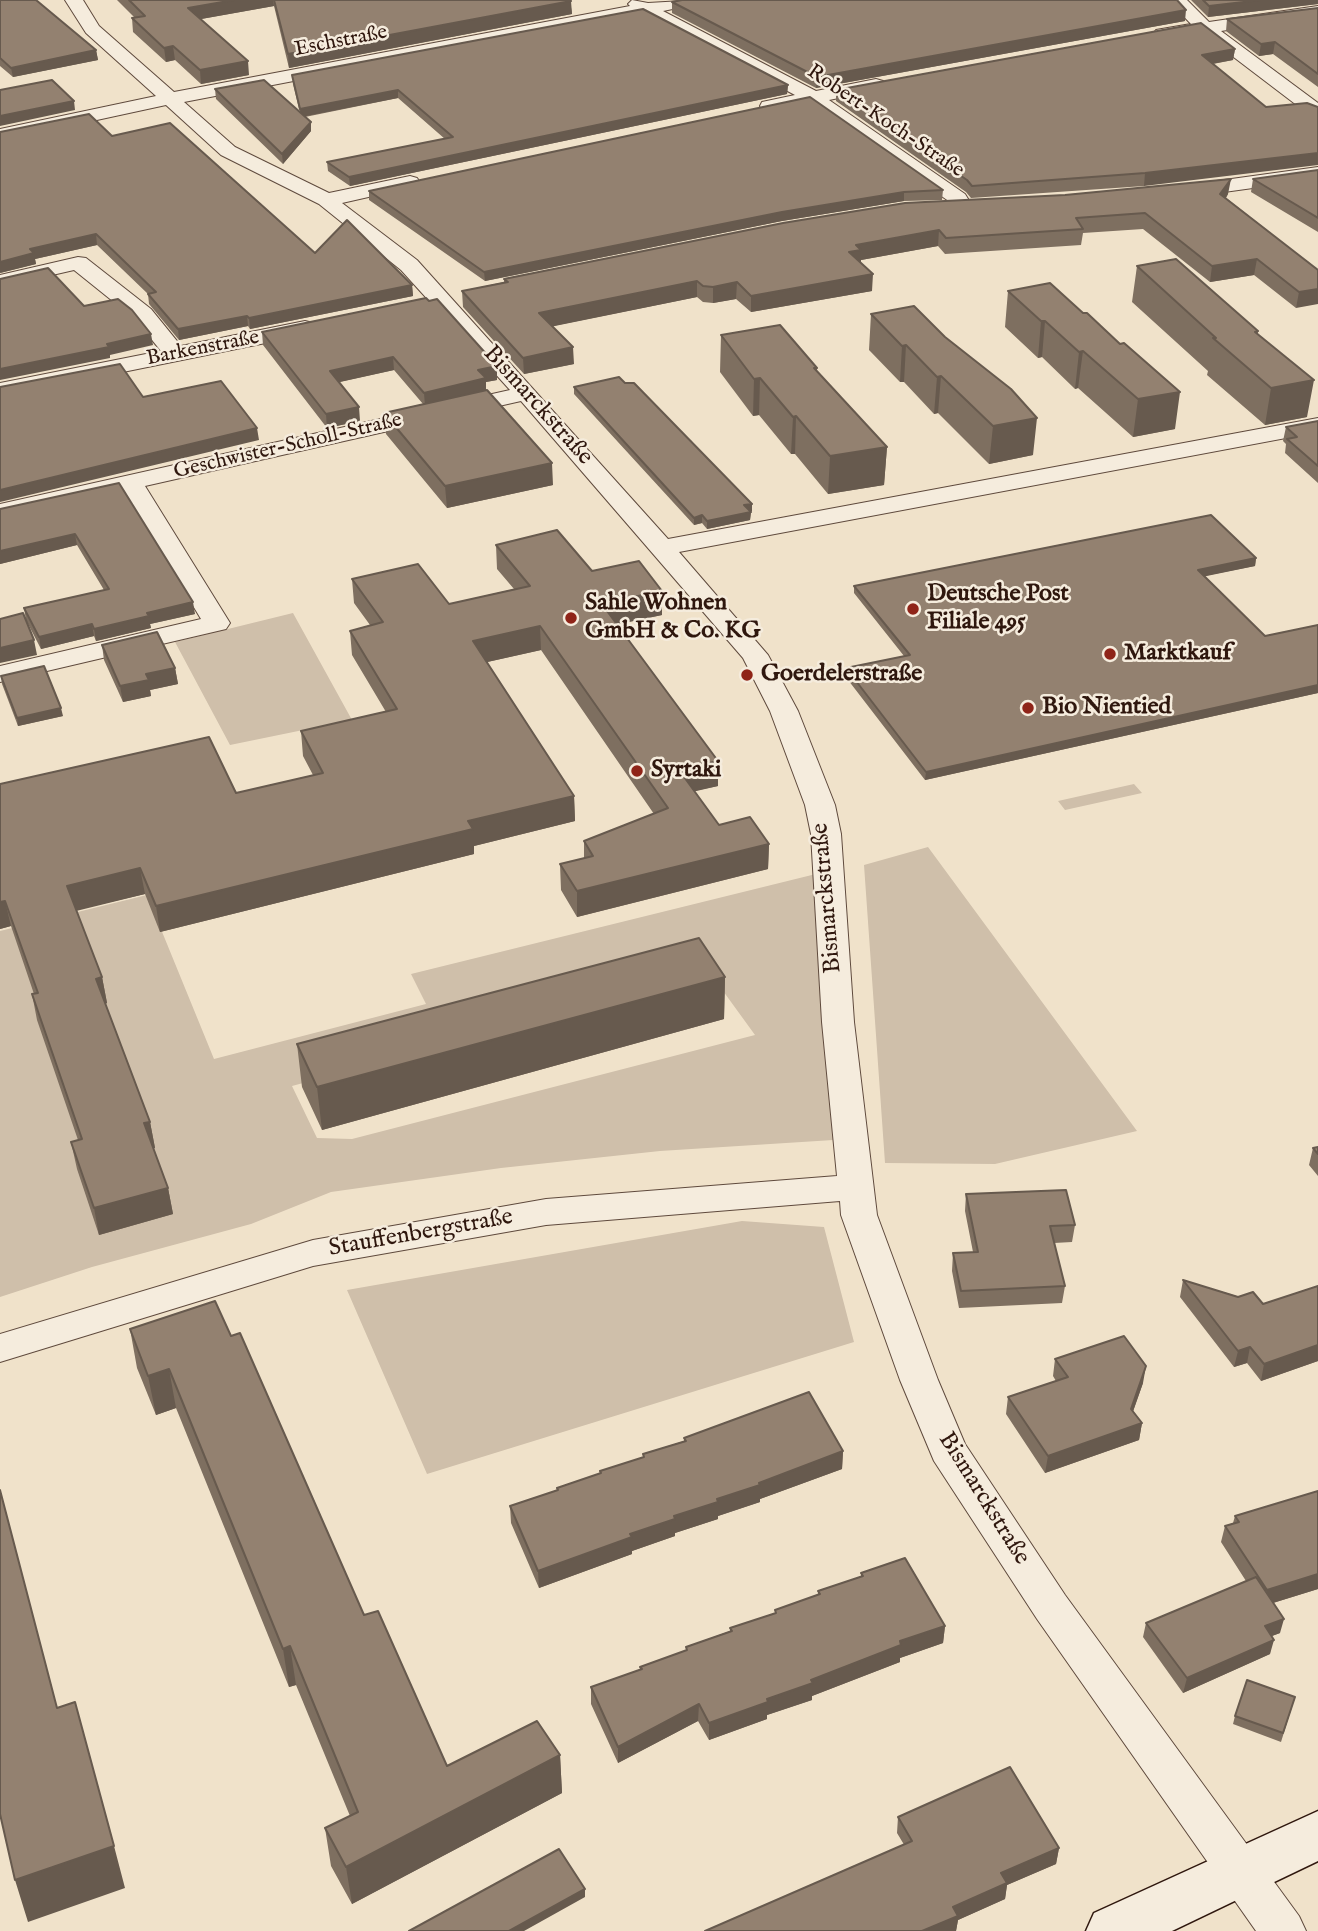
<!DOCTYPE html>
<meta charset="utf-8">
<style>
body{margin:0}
canvas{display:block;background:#f0e2ca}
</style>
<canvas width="1318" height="1931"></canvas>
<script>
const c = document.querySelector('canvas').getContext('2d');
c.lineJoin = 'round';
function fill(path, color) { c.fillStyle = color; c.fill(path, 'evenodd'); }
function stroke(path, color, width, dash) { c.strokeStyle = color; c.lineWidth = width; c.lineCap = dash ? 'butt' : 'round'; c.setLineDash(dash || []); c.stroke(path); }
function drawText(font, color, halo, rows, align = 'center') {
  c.font = font + ' "IM FELL English",serif'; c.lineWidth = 5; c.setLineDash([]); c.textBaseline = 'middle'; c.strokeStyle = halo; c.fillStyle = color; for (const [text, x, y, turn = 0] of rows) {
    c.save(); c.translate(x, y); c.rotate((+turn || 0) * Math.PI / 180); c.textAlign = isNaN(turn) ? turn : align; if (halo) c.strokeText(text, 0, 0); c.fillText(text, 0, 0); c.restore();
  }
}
fill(new Path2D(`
 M293,613L352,720L230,745L175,642Z
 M1134,784L1142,793L1065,810L1058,801Z
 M928,847L1137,1131L995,1164L885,1163L864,865Z
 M828,871L849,1139L660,1151L501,1168L331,1192L251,1224L92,1267L0,1297V931L147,895L214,1059L426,1004L411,974ZM710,973L755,1035L352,1139L317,1138L292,1086Z
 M742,1221L824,1227L854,1342L427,1474L347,1290Z`), '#cfbfaa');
const street = new Path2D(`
 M65,0H83L99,26L174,92L630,6L628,4L632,0L648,3L700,0L697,4L663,11L816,91L876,79L883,81L885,85L883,89L829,100L965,194L973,207L970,211H956L950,202L810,104L769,112L762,110L760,106L762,102L795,95L643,14L184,102L235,147L329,193L410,176L417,178L420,182L417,186L342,203L417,260L668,539L1318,418V432L679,552L768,655L798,711L835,805L841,834L854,1022L877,1215L938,1380L965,1444L1065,1595L1299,1916L1306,1931H1256L1037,1619L934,1461L900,1380L841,1215L840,1201L546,1225L313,1266L0,1362V1334L313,1240L546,1199L837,1176L822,1022L811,834L805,805L770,711L743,658L521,401L145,486L230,623L226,629L0,682V666L201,619L124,491L0,518V504L510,390L401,270L319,204L221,155L166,105L0,141V129L156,96L86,33Z
 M1168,0H1187L1209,22L1318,6V16L1221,31L1318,103V118L1311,116L1202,33L1162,39L1156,38L1153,34L1156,30L1191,24Z
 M1318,167V179L1188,197L1181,195L1178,191L1181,187L1188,185Z
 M78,257L86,258L151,309L181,346L305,321L313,323L316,328L313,333L305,335L0,397V383L161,351L135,319L74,270L0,287V275Z`);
const secondary = new Path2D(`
 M1318,1811V1861L1172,1931H1086L1094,1913Z`);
stroke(street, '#5f4a3d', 2);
stroke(secondary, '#2f170e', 3);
fill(street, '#f5ecdd');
fill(secondary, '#f5ecdd');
fill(new Path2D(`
 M0,0L96,50L98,60L13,77L0,66Z
 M117,0H570L572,14L289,68L274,6L201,19L249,75L201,84L175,60L166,62L133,32L132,18H135Z
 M1191,0H1318V4L1208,17Z
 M672,2L1185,21L816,88L672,13Z
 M1318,8V87L1273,54L1259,56L1226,31L1227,19Z
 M1235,49L1233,60L1213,64L1266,107L1144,186L971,198L966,192L836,101V90Z
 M292,75L788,85L787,94L350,186L328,171L327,162L445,139L398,98L305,117L311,131L283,164L216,99L215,89L300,113L293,84Z
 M112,136L315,253L412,285L413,296L250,329L248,326L179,340L149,304L148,294L97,245L35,259L36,264L0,273Z
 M1318,170V232L1251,192L1253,179Z
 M943,190L942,200L904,201L782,221L485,281L369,200V191Z
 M1228,194L1226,198L1318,270L1296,308L1254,275L1210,282L1143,229L1083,233L1081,245L945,254L938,246L861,260V263L872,291L751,312L736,299L713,303L703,302L697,297L553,326L574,364L524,374L463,307L462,291L504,282V279Z
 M1137,266L1258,331V334L1307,417L1265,425L1207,375L1208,371L1132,302Z
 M1008,291L1083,313L1175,429L1133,437L1078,388L1075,389L1042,357L1038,358L1005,327Z
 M426,298L497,380L486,382V390L553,485L447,508L386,434L384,413L423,404L394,370L339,382L360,421L327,428L263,345L262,332Z
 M871,314L1033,455L989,464L938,413L934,414L904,382H900L869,350Z
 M721,335L817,368V372L887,447L884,485L828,494L795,454H791L759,415L753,416L720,372Z
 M574,387L752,504L750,520L707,529L702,523L694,525L574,394Z
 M1318,421V483L1285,453L1286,444L1283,441L1286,427Z
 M119,483L195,614L150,624L151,628L96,641L94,636L41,649L26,620L24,608L104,590L77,545L0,564V509Z
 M496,545L662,591V615L619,624V627L718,761V786L694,791L719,825L769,844L768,869L577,917L561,890L560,864L584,858V841L654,814L541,650L487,662L574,796L575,821L474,846V854L160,932L145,894L76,910L102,977L107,1003L105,1004L150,1122L155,1148H153L168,1188L173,1214L99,1235L77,1169L71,1142L78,1140L37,1020L32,994H34L11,926L0,929V784L236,793L313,775L303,756L301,731L386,712L352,655L350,631L370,625L354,603L352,579L449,604L514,589L497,569Z
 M1256,558L1255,566L1204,576L1265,636L1318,625V693L925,780L845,676L846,668L904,656L854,593V586Z
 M102,645L175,668L178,684L150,690L151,696L123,702L104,660Z
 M1,676L63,716L18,726L2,684Z
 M725,977L724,1019L322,1130L302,1087L297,1044Z
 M1318,1147V1176L1309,1165L1313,1148Z
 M966,1194L1075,1225L1072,1242L1054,1243L1065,1286L1062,1303L959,1308L952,1271L953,1253L973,1252L965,1211Z
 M1183,1280L1263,1304L1318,1286V1361L1261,1381L1247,1363L1234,1367L1180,1297Z
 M130,1329L231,1336L364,1615L447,1766L560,1755L562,1793L352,1904L331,1866L325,1828L350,1816L296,1685L289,1687L176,1408L156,1415L137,1368Z
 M1055,1359L1143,1383L1133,1411L1142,1423L1139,1440L1045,1473L1006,1414L1008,1397L1056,1381L1053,1376Z
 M684,1438L843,1451L842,1469L760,1499V1502L718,1516V1519L675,1533V1536L632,1551V1554L539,1588L511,1523L510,1506L557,1491V1488L600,1474V1471L643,1457V1454L684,1441Z
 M1318,1491V1589L1273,1603L1280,1633L1272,1636L1270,1654L1183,1693L1143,1637L1146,1623L1246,1581L1221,1542L1225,1526L1233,1523L1235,1516Z
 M861,1573L945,1626L943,1643L900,1658V1662L812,1696V1700L767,1715V1719L709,1740L698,1721L618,1763L591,1704V1687L640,1670V1667L686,1651V1647L730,1631V1628L775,1613V1610L818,1595V1591L861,1577Z
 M1295,1697L1281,1742L1233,1724L1235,1716Z
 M898,1817L1059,1848L1056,1864L1007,1885L1005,1899L958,1920L956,1931L897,1833Z`), '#7e6f60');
fill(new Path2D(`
 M234,0H273L274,6L190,21L188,8Z
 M1261,0H1318V4L1208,17L1209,6Z
 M571,1L572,14L289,68L288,54Z
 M1186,10L1185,21L816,88L817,77Z
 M1275,42L1273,54L1259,56L1261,44Z
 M173,46L175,60L166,62L164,48Z
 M1235,49L1233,60L1200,66L1202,55Z
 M96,50L98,60L13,77L11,68Z
 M248,61L249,75L201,84L200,70Z
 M788,85L787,94L350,186L349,177Z
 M398,90V98L301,117L300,109Z
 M74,101L75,110L0,126V116Z
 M311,122V131L283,164L282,154Z
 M1318,153V165L1144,186L1145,173Z
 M1231,179L1228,194L1218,210L1220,194Z
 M904,192V201L782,221L485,281L484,272L782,212Z
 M939,230L938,246L861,260V266L849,252L856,245Z
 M96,234L97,245L35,259L36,264L0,273V262L30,249Z
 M1257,259L1254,275L1210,282L1212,266Z
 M873,274L872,291L751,312V296Z
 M697,281V297L540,329L539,313Z
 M737,282L736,299L713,303V287Z
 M412,285L413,296L250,329L249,318Z
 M1318,289V304L1296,308L1299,292Z
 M247,316L248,326L179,340L178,329Z
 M1041,321H1045L1042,357L1038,358Z
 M151,334L153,345L110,355V358L0,380V369Z
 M906,345L904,382H900L902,346Z
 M573,347L574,364L524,374L523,358Z
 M1083,351L1078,388L1075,389L1079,352Z
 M393,357L394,370L331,384L330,371Z
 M497,366V380L486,382V392L425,406L424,393L478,370Z
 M941,376L938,413L934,414L937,377Z
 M760,378L759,415L753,416L754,379Z
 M1314,380L1307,417L1265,425L1271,388Z
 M1180,392L1175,429L1133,437L1138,399Z
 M359,407L360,421L327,428L326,414Z
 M796,416L795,454H791L793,417Z
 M1037,418L1033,455L989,464L993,426Z
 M257,428L259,440L0,502V490Z
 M887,447L884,485L828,494L830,456Z
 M552,463L553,485L447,508L445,486Z
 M752,504V511L744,513V505Z
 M751,512L750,520L707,529V521Z
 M702,515V523L694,525V518Z
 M75,534L77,545L0,564V551Z
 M1256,558L1255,566L1197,578L1198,570Z
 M662,591V615L619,624V633L607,611L614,601Z
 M193,602L195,614L150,624L151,628L96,641L94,629L147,613Z
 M92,624L94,636L41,649L39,637Z
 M540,626L541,650L474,665L473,641Z
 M34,640L37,655L0,663V648Z
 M175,668L178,684L150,690L151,696L123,702L120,686L146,674Z
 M1318,685V693L925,780L926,772Z
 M61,708L63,716L18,726L17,718Z
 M718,761V786L679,795V770Z
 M574,796L575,821L474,846V854L160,932L156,906L468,821Z
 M769,844L768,869L577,917V891Z
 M140,868L145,894L72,912L67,886Z
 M5,901L11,926L0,929V902Z
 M102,977L107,1003L101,1005L96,979Z
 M725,977L724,1019L322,1130L317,1087Z
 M150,1122L155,1148L149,1150L144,1123Z
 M168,1188L173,1214L99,1235L94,1208Z
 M1318,1345V1361L1261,1381L1264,1364Z
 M1250,1347L1247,1363L1234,1367L1238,1351Z
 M1146,1366L1143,1383L1128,1426L1131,1409Z
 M169,1369L176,1408L156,1415L148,1376Z
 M1142,1423L1139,1440L1045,1473L1048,1456Z
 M843,1451L842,1469L760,1499V1502L718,1516V1519L675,1533V1536L632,1551V1554L539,1588L538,1571L759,1483Z
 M1318,1574V1589L1263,1606L1267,1590Z
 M1284,1619L1280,1633L1261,1640L1265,1626Z
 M945,1626L943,1643L900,1658V1662L812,1696V1700L767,1715V1719L709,1740V1723L900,1641Z
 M1274,1640L1270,1654L1183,1693L1187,1678Z
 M290,1646L296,1685L289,1687L283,1649Z
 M699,1704L698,1721L618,1763V1747Z
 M560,1755L562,1793L352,1904L346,1867Z
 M114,1846L125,1888L28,1922L15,1880Z
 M1059,1848L1056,1864L1007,1885L1005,1899L958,1920L956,1931H922L1001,1873Z
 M585,1889V1897L524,1931H509Z`), '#675a4e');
const building = new Path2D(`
 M0,0H36L96,50L11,68L0,58Z
 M129,0H234L188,8L248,61L200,70L173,46L164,48L132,18L145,16Z
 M274,0H570L571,1L288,54Z
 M682,0H1177L1186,10L817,77L672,2Z
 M1203,0H1261L1209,6Z
 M1318,8V74L1275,42L1261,44L1227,19Z
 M643,9L788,85L349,177L327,162L453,137L398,90L300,109L292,75Z
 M1201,23L1235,49L1202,55L1266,107L1307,103L1318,107V153L1145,173L972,186L967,180L836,90Z
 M52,80L74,101L0,116V90Z
 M264,80L311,122L282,154L215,89Z
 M810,97L943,190L904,192L782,212L484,272L369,191Z
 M89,114L112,136L170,123L315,253L347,220L412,285L249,318L247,316L178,329L148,294L156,292L96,234L30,249L34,253L0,262V132Z
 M1318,170V218L1253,179Z
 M1231,179L1220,194L1318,270V289L1299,292L1257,259L1212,266L1145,213L1076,218L1083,229L946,238L939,230L856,245L861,250L849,252L873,274L751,296L737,282L713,287L703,286L697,281L539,313L573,347L523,358L462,291L508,282L504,279L783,223L905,203L1065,195Z
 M1176,259L1258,331L1255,332L1314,380L1271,388L1213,338H1216L1137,266Z
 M48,268L84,306L118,299L132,310L151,334L107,344L109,347L0,369V279Z
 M1050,283L1083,313H1087L1120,344L1124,343L1180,392L1138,399L1083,351L1079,352L1045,321H1041L1008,291Z
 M426,298L429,301L437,299L497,366L478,370L486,378L424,393L393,357L330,371L359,407L326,414L262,332Z
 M914,306L945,337L1011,389L1037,418L993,426L941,376L937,377L906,345L902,346L871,314Z
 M780,325L817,368H814L887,447L830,456L796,416L793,417L760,378L754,379L721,335Z
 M120,364L143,397L221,381L257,428L0,490V387Z
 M619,377L625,383H634L752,504L744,505L751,512L707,521L702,515L694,518L574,387Z
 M487,390L552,463L445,486L384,413Z
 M1318,421V466L1287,439L1297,437L1286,427Z
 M119,483L193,602L147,613L149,616L94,629L92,624L39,637L24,608L109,589L75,534L0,551V509Z
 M1211,515L1256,558L1198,570L1265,636L1318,625V685L926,772L846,668L910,655L854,586Z
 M557,530L592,571L639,561L662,591L614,601L619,608L607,611L718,761L679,770L719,825L750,817L769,844L577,891L560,864L593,856L584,841L668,808L540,626L473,641L574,796L468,821L473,829L156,906L140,868L67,886L102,977L96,979L150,1122L144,1123L168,1188L94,1208L71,1142L82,1139L32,994L38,993L5,901L0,902V784L209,737L236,793L323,773L301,731L397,709L350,631L383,622L352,579L418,564L449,604L530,586L496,545Z
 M23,613L34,640L0,648V619Z
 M157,632L175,668L146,674L149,680L120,686L102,645Z
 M44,666L61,708L17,718L1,676Z
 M699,938L725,977L317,1087L297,1044Z
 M1318,1147V1154L1313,1148Z
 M1066,1190L1075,1225L1050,1226L1065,1286L961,1291L953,1253L978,1252L966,1194Z
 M1183,1280L1238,1297L1253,1292L1263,1304L1318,1286V1345L1264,1364L1250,1347L1238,1351Z
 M215,1301L231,1336L240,1333L364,1615L378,1611L447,1766L537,1721L560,1755L346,1867L325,1828L358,1812L290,1646L283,1649L169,1369L148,1376L130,1329Z
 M1124,1336L1146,1366L1131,1409L1142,1423L1048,1456L1008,1397L1068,1377L1055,1359Z
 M809,1392L843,1451L759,1483L760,1485L717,1499L718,1502L674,1516L675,1519L630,1534L632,1537L538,1571L510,1506L558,1490L557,1488L601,1473L600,1471L644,1457L643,1454L686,1441L684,1438Z
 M0,1490L57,1708L75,1702L114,1846L15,1880L0,1814Z
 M1318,1491V1574L1267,1590L1225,1526L1239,1522L1235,1516Z
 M905,1558L945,1626L900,1641L901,1645L811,1680L813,1683L767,1699L768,1702L709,1723L699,1704L618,1747L591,1687L642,1669L640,1667L687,1650L686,1647L732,1631L730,1628L776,1613L775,1610L820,1594L818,1591L863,1576L861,1573Z
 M1256,1577L1284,1619L1265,1626L1274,1640L1187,1678L1146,1623Z
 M1247,1680L1295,1697L1283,1733L1235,1716Z
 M1010,1767L1059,1848L1001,1873L1007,1883L953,1907L958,1916L922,1931H705L912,1841L898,1817Z
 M559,1849L585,1889L509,1931H409Z`);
fill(building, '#938170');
stroke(building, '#675a4e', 2);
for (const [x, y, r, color] of [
 [913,609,7,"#8f2418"],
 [571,618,7,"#8f2418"],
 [1110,654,7,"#8f2418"],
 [747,675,7,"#8f2418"],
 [1028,708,7,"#8f2418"],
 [637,771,7,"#8f2418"]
]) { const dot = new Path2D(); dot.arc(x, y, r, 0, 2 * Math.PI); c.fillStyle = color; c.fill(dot); stroke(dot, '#f5ecdd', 2.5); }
drawText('21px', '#2f170e', '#f5ecdd', [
 ["Eschstraße",341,42,-11],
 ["Robert-Koch-Straße",885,122,34],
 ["Barkenstraße",203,349,-11],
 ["Geschwister-Scholl-Straße",288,447,-13]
]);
drawText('24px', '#2f170e', '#f5ecdd', [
 ["Bismarckstraße",537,406,48],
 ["Bismarckstraße",828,898,-95],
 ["Stauffenbergstraße",421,1234,-10],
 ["Bismarckstraße",983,1499,58]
]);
drawText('bold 24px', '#2f170e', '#f5ecdd', [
 ["Deutsche Post",927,595],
 ["Filiale 495",927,623],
 ["Sahle Wohnen",585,604],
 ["GmbH & Co. KG",585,632],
 ["Marktkauf",1124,654],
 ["Goerdelerstraße",761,675],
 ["Bio Nientied",1042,708],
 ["Syrtaki",651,771]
], 'left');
</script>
